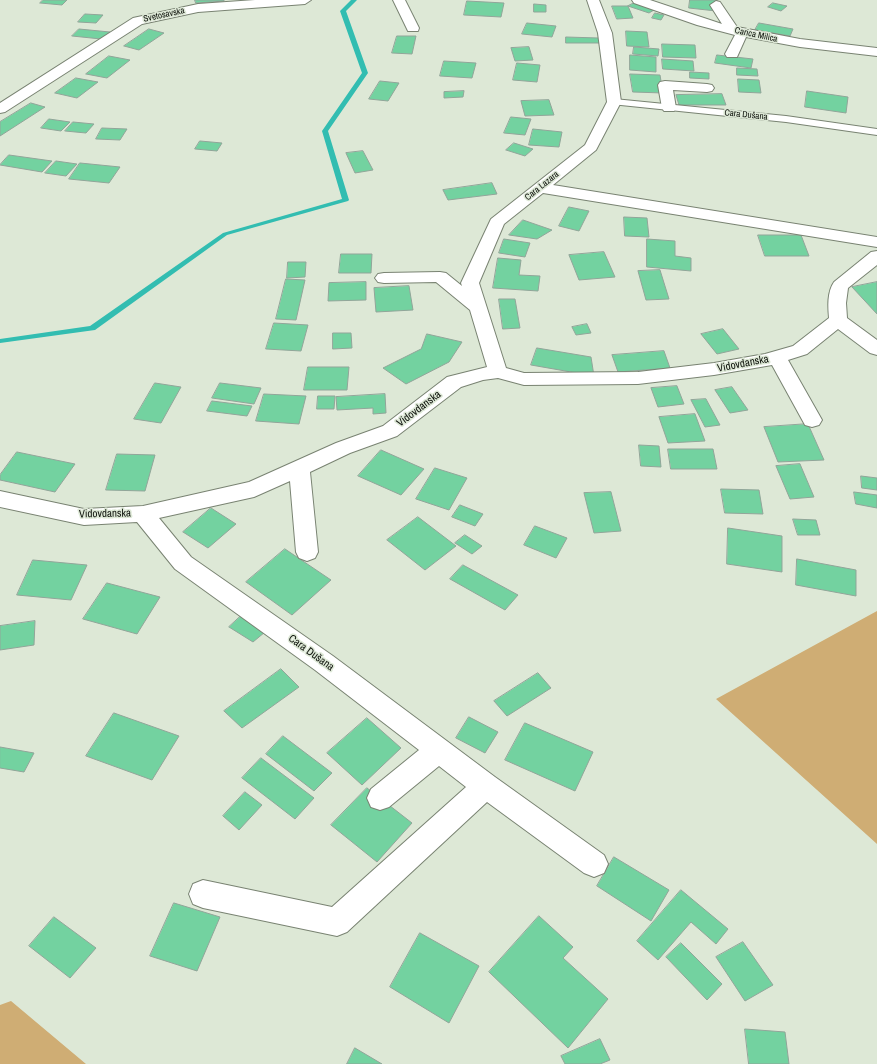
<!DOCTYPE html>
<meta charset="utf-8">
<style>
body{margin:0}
canvas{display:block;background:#dde8d6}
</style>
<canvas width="877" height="1064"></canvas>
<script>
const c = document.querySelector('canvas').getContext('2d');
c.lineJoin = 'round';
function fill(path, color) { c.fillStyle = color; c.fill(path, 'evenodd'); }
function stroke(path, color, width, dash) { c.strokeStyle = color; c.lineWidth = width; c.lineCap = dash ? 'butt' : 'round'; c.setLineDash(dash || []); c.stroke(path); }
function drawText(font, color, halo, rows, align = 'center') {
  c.font = font + ' "Archivo Narrow",sans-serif'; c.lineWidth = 3; c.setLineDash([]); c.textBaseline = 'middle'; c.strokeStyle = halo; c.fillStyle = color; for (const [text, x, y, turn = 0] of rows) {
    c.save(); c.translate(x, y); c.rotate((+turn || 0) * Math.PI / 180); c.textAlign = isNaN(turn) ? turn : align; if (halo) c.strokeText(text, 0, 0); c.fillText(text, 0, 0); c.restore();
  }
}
fill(new Path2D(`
 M877,611V844L716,699Z
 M11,1001L86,1064H0V1005Z`), '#cfad74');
fill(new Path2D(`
 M351,0H357L346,11L368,73L328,131L349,200L348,201L227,235L95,330L0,343V339L90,326L223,233L342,199L322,131L362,73L340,11Z`), '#32bdb1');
const building = new Path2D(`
 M43,0H67L62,5L40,3Z
 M195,0H224V1L196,3Z
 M690,0H717L716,11L689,8Z
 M467,1L504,3L501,17L464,15Z
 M634,3L654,10L649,13L628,6Z
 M773,3L787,6L781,11L768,7Z
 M534,4L546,5V12H534Z
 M612,6H628L633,18L617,19Z
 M655,13L664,15L661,20L652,18Z
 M85,14L103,15L96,23L78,22Z
 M527,23L556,26L552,37L522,34Z
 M759,23L793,29L790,36L755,30Z
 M79,29L110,32L101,39L72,36Z
 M149,29L164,33L139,50L124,46Z
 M626,31L647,32L649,47L627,46Z
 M397,36H416L412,54L392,53Z
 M566,37L599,38L600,43H566Z
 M662,44L695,45L696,58L663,57Z
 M529,47L533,60L515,61L511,48Z
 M634,47L659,49L658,56L633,54Z
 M630,55L656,57V72L630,70Z
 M717,55L753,59L751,68L715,63Z
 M109,56L130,60L107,78L86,74Z
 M662,59L693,61L694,71L663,69Z
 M444,61L476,63L472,78L440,76Z
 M517,63L540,65L537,82L513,80Z
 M737,68L757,69L758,76L737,75Z
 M690,72L709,73V79L690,78Z
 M630,74L660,75L663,93L633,92Z
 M76,78L98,82L77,98L55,93Z
 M738,79L759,80L761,93L739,92Z
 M380,81L399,83L388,101L369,99Z
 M464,91L463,97L444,98V92Z
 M807,91L848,97L846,113L805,107Z
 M722,94L726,105H679L676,95Z
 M549,100L554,115L525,116L521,101Z
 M31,103L45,107L0,136V122Z
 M511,117L531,119L525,135L504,133Z
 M49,119L70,122L61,131L41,128Z
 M73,122L94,124L86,133L65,131Z
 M102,128L127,129L120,140L96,139Z
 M533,129L562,132L559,147L529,145Z
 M200,141L222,143L217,151L195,149Z
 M514,143L533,149L525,156L506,150Z
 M363,151L373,170L355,173L346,153Z
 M9,155L52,161L42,172L0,165Z
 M56,161L77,164L66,176L45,173Z
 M80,163L120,167L109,183L69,179Z
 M492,183L497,194L448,200L443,190Z
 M569,207L589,211L579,231L559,226Z
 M624,217L647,218L649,237L625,236Z
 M523,220L552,230L537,239L509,235Z
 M758,235H801L809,256H765Z
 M504,239L530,243L525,257L499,253Z
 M647,239L675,241V256L691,258V271L647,267Z
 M604,252L615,277L579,280L569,255Z
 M341,254H372L371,273H339Z
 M498,258L521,260L519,275L540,276L538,291L493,288Z
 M288,262H306L305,277L287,278Z
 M660,270L669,299L646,300L638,271Z
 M286,279L305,280L296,320L276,319Z
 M366,282V300L328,301L329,283Z
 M877,282V314L852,287Z
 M409,286L413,310L376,312L374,288Z
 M499,299H515L520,328L503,329Z
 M274,323L308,325L301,351L266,349Z
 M587,324L591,333L576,335L572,327Z
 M723,329L739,349L717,354L701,334Z
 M333,333H351L352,348L333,349Z
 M427,334L462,342L449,362L406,384L383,368L421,349Z
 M537,348L591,357L594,376L531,365Z
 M664,351L670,368L618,372L612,355Z
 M308,367H349L347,390H304Z
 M155,383L181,387L161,423L134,419Z
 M220,383L261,388L254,404L212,398Z
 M677,386L684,404L658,407L651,388Z
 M732,387L748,410L730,413L715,390Z
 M264,394L306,396L299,424L256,421Z
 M385,394L386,413L373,414V408L337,410L336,397Z
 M318,396H335L334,409H317Z
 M706,399L720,425L705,427L691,400Z
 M212,401L252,406L247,416L207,411Z
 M695,414L705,441L668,443L659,417Z
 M808,424L824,460L778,462L764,427Z
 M639,445L659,446L661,467L641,466Z
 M668,449H713L717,469H671Z
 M381,450L424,469L401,495L358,476Z
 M17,452L75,464L55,492L0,480V475Z
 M117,454L155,455L145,491L106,490Z
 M800,464L814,497L790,499L776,466Z
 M435,468L467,478L449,510L416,499Z
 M861,476L877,478V490L862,488Z
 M721,489L759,490L763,514L725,513Z
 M611,492L621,531L594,533L584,493Z
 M854,492L877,495V508L856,504Z
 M460,505L483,514L475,526L452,517Z
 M211,508L236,524L208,548L183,532Z
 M418,517L456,546L425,570L387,540Z
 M793,519L816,520L820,535H798Z
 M535,526L567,538L556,558L524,545Z
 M728,528L782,536V572L727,564Z
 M465,535L482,546L472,554L455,543Z
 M285,549L331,580L292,615L246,582Z
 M797,559L856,570V596L796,585Z
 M33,560L87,565L71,600L17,595Z
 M463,565L518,595L505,610L450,579Z
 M107,583L160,597L137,634L83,619Z
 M242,615L265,632L253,642L229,627Z
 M35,621L34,645L0,650V626Z
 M281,669L299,687L242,728L224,711Z
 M538,673L551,688L507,716L494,701Z
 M114,713L179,736L152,780L86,756Z
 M469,717L498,732L485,753L456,738Z
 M367,718L401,748L362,785L327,753Z
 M525,723L593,752L575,791L505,760Z
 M283,736L332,773L314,791L266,754Z
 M0,747L34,753L24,772L0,768Z
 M261,758L314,798L295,819L242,778Z
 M367,788L412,823L377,862L331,825Z
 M245,792L262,805L239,830L223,816Z
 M614,857L669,890L651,921L597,886Z
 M681,890L728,929L716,944L691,922L658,960L637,941Z
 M174,903L220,917L197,971L150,956Z
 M539,916L573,947L563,958L608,999L568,1048L489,972Z
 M54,917L96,948L70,978L29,946Z
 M420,933L479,966L449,1023L390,987Z
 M743,942L773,985L745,1001L716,957Z
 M681,943L722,984L707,1000L666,957Z
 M745,1029L785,1032L789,1064H749Z
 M600,1039L610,1060L600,1064H565L561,1056Z
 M355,1048L382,1064H347Z`);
fill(building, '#73d2a0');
stroke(building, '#91a599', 1);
const lane = new Path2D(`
 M614,99L786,116L877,129V135L786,122L611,104L609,102Z`);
const street = new Path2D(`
 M255,0H311L305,4L198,12L142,24L5,112L0,113V103L133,18L198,4Z
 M393,0H405L419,28L418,31H408Z
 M587,0H599L612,33L621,102L596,150L553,185L877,237V247L543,193L504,224L479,283L506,368L524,373L638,372L714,363L765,354L793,346L829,318C828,307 827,292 834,282L871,252L877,251V265L848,288L846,303L847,318L877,340V355L870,353L838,329L807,354L788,360L822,420L819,425L812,427L805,425L772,365L714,375L638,384L524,385L498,378L483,380L461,387L397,436L350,453L310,472L318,552L315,558L307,561L299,558L296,552L290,481L254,497L159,518L191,557L333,656L495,777L604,855L608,864L604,873L594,877L584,873L487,802L347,932L337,936L203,908L193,904L189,894L193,884L203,880L332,907L466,787L439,766L389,807L380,810L371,807L367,798L371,789L419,750L315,670L175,569L137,522L84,525L0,507V491L84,509L143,506L249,482L336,443L383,426L447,377L487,367L470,310L436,282L384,283L378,282L375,278L378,274L384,273L440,272L446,273L462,286L461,283L491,219L585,145L607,102L598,33Z
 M632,0H650L722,24L710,5L716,1L720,2L737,27L800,39L877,48V56L800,47L746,37L737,57H727L725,54L735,35L697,25L634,3Z
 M665,81L707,84L712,85L714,88L712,91L707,92L673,90L676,108L674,111H664L662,108L658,85L660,82Z`);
stroke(lane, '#798372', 2);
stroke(street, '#798372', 2);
fill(lane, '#fff');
fill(street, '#fff');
drawText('9px', '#0d110b', '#dde8d6', [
 ["Svetosavska",164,15,-12],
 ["Carica Milica",756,35,12],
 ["Cara Dušana",746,115,6],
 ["Cara Lazara",542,186,-39]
]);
drawText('11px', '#0d110b', '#dde8d6', [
 ["Vidovdanska",743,364,-11],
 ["Vidovdanska",419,409,-37],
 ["Vidovdanska",105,514,-1],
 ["Cara Dušana",311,653,36]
]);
</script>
